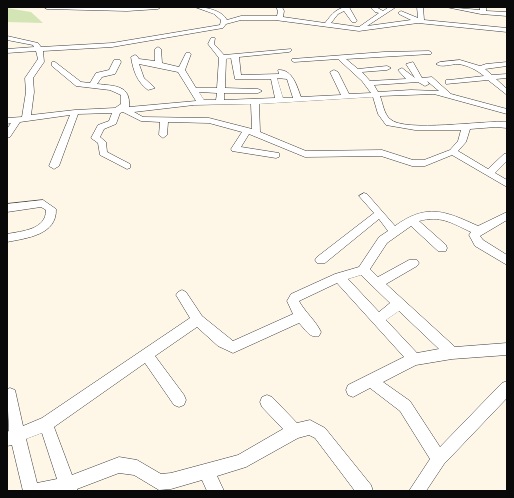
<!DOCTYPE html>
<style>
body{margin:0}
#map{position:relative;width:514px;height:498px;overflow:hidden;background:#fef7e7;font-family:Literata,serif}
canvas{display:block}
.frame{position:absolute;inset:0;border:8px solid #090909;pointer-events:none}
</style>
<div id="map">
<canvas width="514" height="498"></canvas>
<div class="frame"></div>
</div>
<script>
const c = document.querySelector('canvas').getContext('2d');
c.lineJoin = 'round';
function fill(path, color) { c.fillStyle = color; c.fill(path, 'evenodd'); }
function stroke(path, color, width, dash) { c.strokeStyle = color; c.lineWidth = width; c.lineCap = dash ? 'butt' : 'round'; c.setLineDash(dash || []); c.stroke(path); }
fill(new Path2D(`
 M7,8L31,12L43,23L7,22Z`), '#d3e5b4');
const minor = new Path2D(`
 M44,7H161L158,9L127,11L47,9Z
 M195,7C205,7 222,10 227,20L241,16H277L278,11L276,7H282L284,11L283,17L325,23C332,14 337,7 349,7L357,21L356,22H352L344,11L338,14L331,23L359,27L379,13L375,12L370,7H376L383,11L389,7H396L367,26L411,20L399,14L398,13L401,11L418,18L417,7H423L424,20L507,28V32L418,23L359,31L275,20H241L226,24L223,28L112,47L43,51L44,62L33,78L34,92L31,115L75,110L115,108L121,104V95L110,90L76,86L52,66V62H55L81,82L90,83L96,73L109,70L114,60H120L121,62L115,74L102,77L97,84C115,86 131,85 129,107L196,101L178,72L139,64L144,78L155,88L148,90C137,82 133,70 131,57L135,55L137,56L139,59L155,61V49L158,47L161,49L162,63L179,67L186,53H190L191,54L185,70L196,88H217L219,58L208,44L211,38H215L214,44L224,55L291,49V51L289,52L239,57L241,75L279,74L278,70C293,69 297,87 301,97L341,95L330,72L334,70L338,72L349,94L371,93L362,81L338,59L294,62L292,61V59L384,52L429,51L431,52V54L346,59L358,69L387,66L391,68L387,70L362,72L370,81L406,79L398,70L402,68L415,78L406,64L413,62L422,78L432,77L451,94L507,109V114L434,94L380,96C383,104 384,114 390,119C404,133 485,120 507,122V128L496,127L470,129L466,142L458,151L488,169L504,154L507,153V161L495,173L507,180V187L452,155L425,166H412L381,156L305,157L249,134L241,147L279,153V157L276,158L232,151L231,149L242,132L209,123L168,122L167,135L163,138L159,135L160,122L141,121L123,112L120,113L116,124L104,129L100,137L106,142L107,152L130,164V168L127,169L100,155L98,143L91,138L98,125L109,121L112,113L78,114L59,166L54,169L49,166L70,115L20,122L10,137L7,138V129L11,123L7,124V118L22,117L26,92L25,78L38,59L36,51L7,53V49L34,47L33,45L7,40V36L38,43L41,47L112,43L220,25L221,20L214,14ZM231,58L235,79H271L275,98L224,100V93H258L262,91L258,89L225,88L226,59ZM277,78L287,79L293,98H283ZM427,81L439,91L411,90L378,92L374,85L418,82L425,86L429,84ZM199,92L217,93L216,100H204ZM373,97L378,114L386,125L415,130H461L458,141L450,150L424,160H413L382,150L306,151L260,132L259,104ZM251,104L252,129L209,118L143,117L134,112L194,105Z
 M446,7L480,10V7H486V11L507,12V16L481,14Z
 M460,60L480,66L486,64L507,62V66L485,69L492,75L507,74V78L496,79L507,89V95L488,80L446,84V80H449L484,76C477,70 467,65 458,64C451,64 442,68 436,64L440,62Z
 M364,193L367,194L395,226C427,203 445,211 478,226L507,212V220L480,236L483,240L507,255V265L475,246L469,235L471,232C452,223 440,215 419,221L446,245L447,248L446,251H438L411,226L387,243L370,269L378,277L409,260H417L419,263L417,266L386,284L455,347L507,343V355L452,359L416,365L383,382L410,401L440,447L502,383L507,381V398L444,464L426,491H409L430,459L400,411L370,388L353,397L348,395L346,390L348,385L404,357L337,283L299,301C305,312 316,321 321,332L319,336C310,339 305,329 299,323L233,353L218,346L197,327L155,356L184,395L186,400L184,405L179,407L174,405L145,363L54,427L72,475L119,457L137,460L161,474L171,473L238,455L283,429L262,407L260,402L262,397L267,395L272,397L297,423L310,420L325,428L371,485L373,491H355L315,438L309,435L298,438L246,467L217,476L224,491H207L202,480L171,489L159,490L134,475L119,473L77,489V491H23L12,445L7,446V432L9,431L7,389L10,388L15,390L23,426L42,418L190,318L176,295L178,292L182,290L186,292L202,316L233,341L293,314L287,301L291,294L335,274L359,267L379,237L388,231L379,219L325,263H317L315,260L317,257L374,213L359,196ZM361,275L390,303L379,312L348,279ZM399,311L439,349L417,353L386,320ZM42,433L57,479L37,483L26,439Z
 M43,200L56,209C57,235 27,238 7,242V234C22,231 46,230 46,210L41,207L7,212V204Z`);
stroke(minor, '#3c3c3c', 1);
fill(minor, '#fff');
</script>
